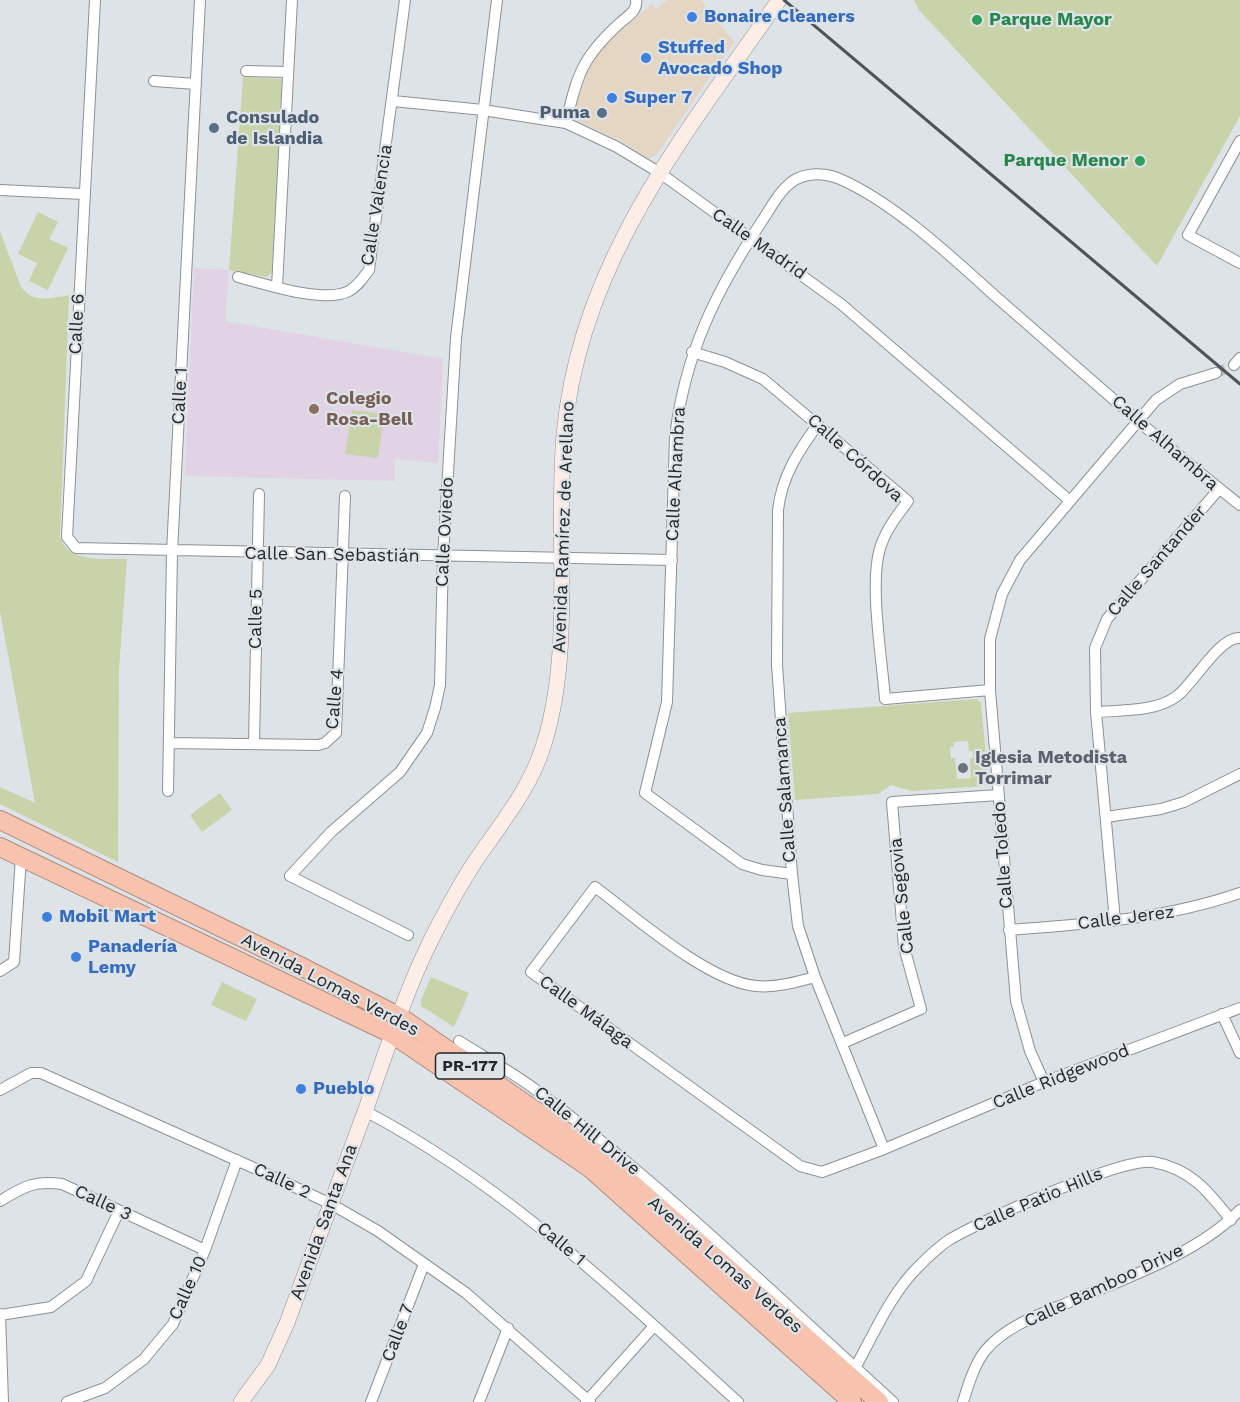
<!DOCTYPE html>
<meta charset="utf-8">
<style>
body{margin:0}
canvas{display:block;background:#dde3e7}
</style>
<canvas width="1240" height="1402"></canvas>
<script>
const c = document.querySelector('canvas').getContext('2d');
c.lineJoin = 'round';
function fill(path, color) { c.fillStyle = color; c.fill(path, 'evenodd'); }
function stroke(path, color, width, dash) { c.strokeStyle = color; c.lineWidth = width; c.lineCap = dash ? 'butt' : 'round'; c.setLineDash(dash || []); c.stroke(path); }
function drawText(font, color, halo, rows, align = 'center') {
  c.font = font + ' "Work Sans",sans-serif'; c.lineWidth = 4.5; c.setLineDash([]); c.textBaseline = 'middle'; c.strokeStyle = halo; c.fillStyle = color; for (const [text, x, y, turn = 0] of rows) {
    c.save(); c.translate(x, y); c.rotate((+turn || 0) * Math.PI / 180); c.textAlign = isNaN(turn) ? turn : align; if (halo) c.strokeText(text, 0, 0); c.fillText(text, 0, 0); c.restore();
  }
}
fill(new Path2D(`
 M667,0H701L734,42L656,155L648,158L621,141L576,120L573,111L589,68L606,43L652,4L656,9Z`), '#e5d5c3');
fill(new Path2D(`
 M194,268L229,270L225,321L443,359L438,463L395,459V481L185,476Z`), '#e1d2e5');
fill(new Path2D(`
 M914,0H1240V116L1157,266L919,10Z
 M243,77L282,79L272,272L267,277L229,270Z
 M38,212L58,222L49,239L68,248L48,290L29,281L37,263L18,254Z
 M0,231L21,287C34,304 50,298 69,295L60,537C70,564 103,558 127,559L119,670L118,862L0,804V787L35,803L0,611Z
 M352,410L384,414L378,458L345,454Z
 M977,699L981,703L988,778L985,786L912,791L891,785L878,794L795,800L788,713ZM968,741L969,751H973V758H970L971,778L957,779L955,758H951L950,747L954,746V742Z
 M220,793L232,810L202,832L190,815Z
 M431,977L469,993L454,1027L421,1006V1000Z
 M222,982L257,999L246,1021L211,1005Z`), '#c9d3a9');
stroke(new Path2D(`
 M1216,373L1234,365`), '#b8bdc1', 10, [10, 5]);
const street = new Path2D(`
 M95,0L67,537L76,548L672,560
 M246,71L288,72
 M154,81L196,84
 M393,101L483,110L566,123L617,147L660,173L841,304L1069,500
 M566,123C577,74 583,56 621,22C628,16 638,10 636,0
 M1240,141L1188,235L1240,263
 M0,190L83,194
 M238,277C265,284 324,304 349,291C358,286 363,278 369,270L405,0
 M277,287L292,0
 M692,352L725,362L763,379L908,501C896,517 884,532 879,552C870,589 882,659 885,699L990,690
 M1234,365L1240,358
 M818,424C798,452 782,476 778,510L777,665L792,874L798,926L815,977L884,1149
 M1096,712C1121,710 1156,712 1177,696C1194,683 1220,636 1240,638
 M169,743L318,745L325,743L336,733L345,496
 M254,744L259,494
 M168,791L172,552L200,0
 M1106,817L1161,809L1184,802L1240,774
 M792,874L762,870L742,864L645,793L667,702L675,437C685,353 716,291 762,221C774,203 785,178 809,175C818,173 831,175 840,179C893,202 952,257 995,296C1076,366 1156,439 1240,505
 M1115,921L1096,712L1095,648L1107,619L1219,489
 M1009,930C1088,924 1165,919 1240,893
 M408,935L290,876L331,832L400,772L427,733L435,708L440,685L443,557L456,338L497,0
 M0,971L14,962L21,857
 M815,977C797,982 775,988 756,986C708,982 634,916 595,887L531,972L800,1166L822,1172L884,1149L1044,1082L1240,1008
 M1222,1014L1240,1053
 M459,1041C484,1057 512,1072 536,1090C663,1185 776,1296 893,1402
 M843,1043L921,1009L904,947L892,802L999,795
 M1044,1082L1030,1051L1016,1001L990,690V639L1002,594L1020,560L1156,400L1180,384L1216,373
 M0,1090L31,1073H41L254,1168L331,1204L378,1231L466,1293L590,1402
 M365,1111C506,1185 620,1295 738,1402
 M0,1201C23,1187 34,1180 62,1184L205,1250
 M0,1314L3,1402
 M0,1315L51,1307L86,1281L119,1211
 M855,1368C874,1334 890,1295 918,1267C927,1258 938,1247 949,1240C978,1222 1123,1157 1153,1162C1191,1169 1208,1191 1231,1220
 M67,1402L105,1388L144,1359L173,1324L205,1250L237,1160
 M371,1402L424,1264
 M479,1402L508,1328
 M586,1402L654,1326
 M963,1402C968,1386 974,1365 985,1351C1004,1327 1040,1314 1067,1303C1123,1279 1198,1254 1240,1210`);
const secondary = new Path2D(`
 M241,1402L268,1365L287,1323C313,1251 340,1179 367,1106C386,1052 404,996 429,944C445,912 462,879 483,850C507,816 532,784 544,744C574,648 555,535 564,435C579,263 684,136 779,0`);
const highway = new Path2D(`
 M0,820L296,964L400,1017L602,1157L879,1402
 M0,847L392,1034L590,1168L852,1402`);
stroke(street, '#8b9195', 12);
stroke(secondary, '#8b9195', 16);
stroke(highway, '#ae8c7f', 20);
stroke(street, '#fff', 10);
stroke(secondary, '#fdede7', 15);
stroke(highway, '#f7c2ae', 18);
stroke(new Path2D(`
 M784,0L1240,384`), '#515456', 3);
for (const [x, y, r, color] of [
 [692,17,6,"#3f7fe0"],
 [977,20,6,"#2e9e5b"],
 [646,58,6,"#3f7fe0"],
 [612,98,6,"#3f7fe0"],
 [602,113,6,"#5c6f8a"],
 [214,128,6,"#5c6f8a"],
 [1140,161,6,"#2e9e5b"],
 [314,409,6,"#8d6e63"],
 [963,768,6,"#6b7280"],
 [47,917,6,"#3f7fe0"],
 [76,957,6,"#3f7fe0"],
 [301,1089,6,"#3f7fe0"]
]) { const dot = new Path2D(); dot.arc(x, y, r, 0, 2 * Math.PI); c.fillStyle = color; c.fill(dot); stroke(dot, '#dde3e7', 2); }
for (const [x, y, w] of [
 [470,1066,69]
]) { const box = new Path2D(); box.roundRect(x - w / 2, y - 13, w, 26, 4.5); c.fillStyle = '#dde3e7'; c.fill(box); stroke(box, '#252729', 1.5); }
drawText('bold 16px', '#252729', null, [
 ["PR-177",470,1066]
]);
drawText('bold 18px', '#366cbe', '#dde3e7', [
 ["Bonaire Cleaners",704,17],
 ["Stuffed",658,48],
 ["Avocado Shop",658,69],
 ["Super 7",624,98],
 ["Mobil Mart",59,917],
 ["Panadería",88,947],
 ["Lemy",88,968],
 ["Pueblo",313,1089]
], 'left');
drawText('bold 18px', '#27864d', '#dde3e7', [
 ["Parque Mayor",989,20],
 ["Parque Menor",1128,161,"right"]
], 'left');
drawText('bold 18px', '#4e5e75', '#dde3e7', [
 ["Puma",590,113],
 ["Consulado",226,118,"left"],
 ["de Islandia",226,139,"left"]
], 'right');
drawText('18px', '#252729', '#dde3e7', [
 ["Calle Valencia",377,205,-81],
 ["Calle Madrid",759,244,35],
 ["Calle 6",77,324,-87],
 ["Calle 1",180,396,-87],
 ["Calle Alhambra",1165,443,41],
 ["Calle Córdova",855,458,42],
 ["Calle Alhambra",676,474,-87],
 ["Avenida Ramírez de Arellano",564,527,-88],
 ["Calle Oviedo",445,532,-87],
 ["Calle San Sebastián",332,555,1],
 ["Calle Santander",1157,561,-49],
 ["Calle 5",256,619,-89],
 ["Calle 4",335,699,-85],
 ["Calle Salamanca",785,790,-94],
 ["Calle Toledo",1003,855,-94],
 ["Calle Segovia",902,896,-96],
 ["Calle Jerez",1126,918,-7],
 ["Avenida Lomas Verdes",330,985,28],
 ["Calle Málaga",586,1012,36],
 ["Calle Ridgewood",1061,1077,-22],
 ["Calle Hill Drive",587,1131,39],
 ["Calle 2",282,1181,25],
 ["Calle Patio Hills",1038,1200,-23],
 ["Calle 3",103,1203,25],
 ["Avenida Santa Ana",324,1222,-70],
 ["Calle 1",561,1244,40],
 ["Avenida Lomas Verdes",725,1265,41],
 ["Calle Bamboo Drive",1104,1286,-25],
 ["Calle 10",188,1288,-66],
 ["Calle 7",398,1333,-69]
]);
drawText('bold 18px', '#785e54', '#dde3e7', [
 ["Colegio",326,399],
 ["Rosa-Bell",326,420]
], 'left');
drawText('bold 18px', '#5b616d', '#dde3e7', [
 ["Iglesia Metodista",975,758],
 ["Torrimar",975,779]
], 'left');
</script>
